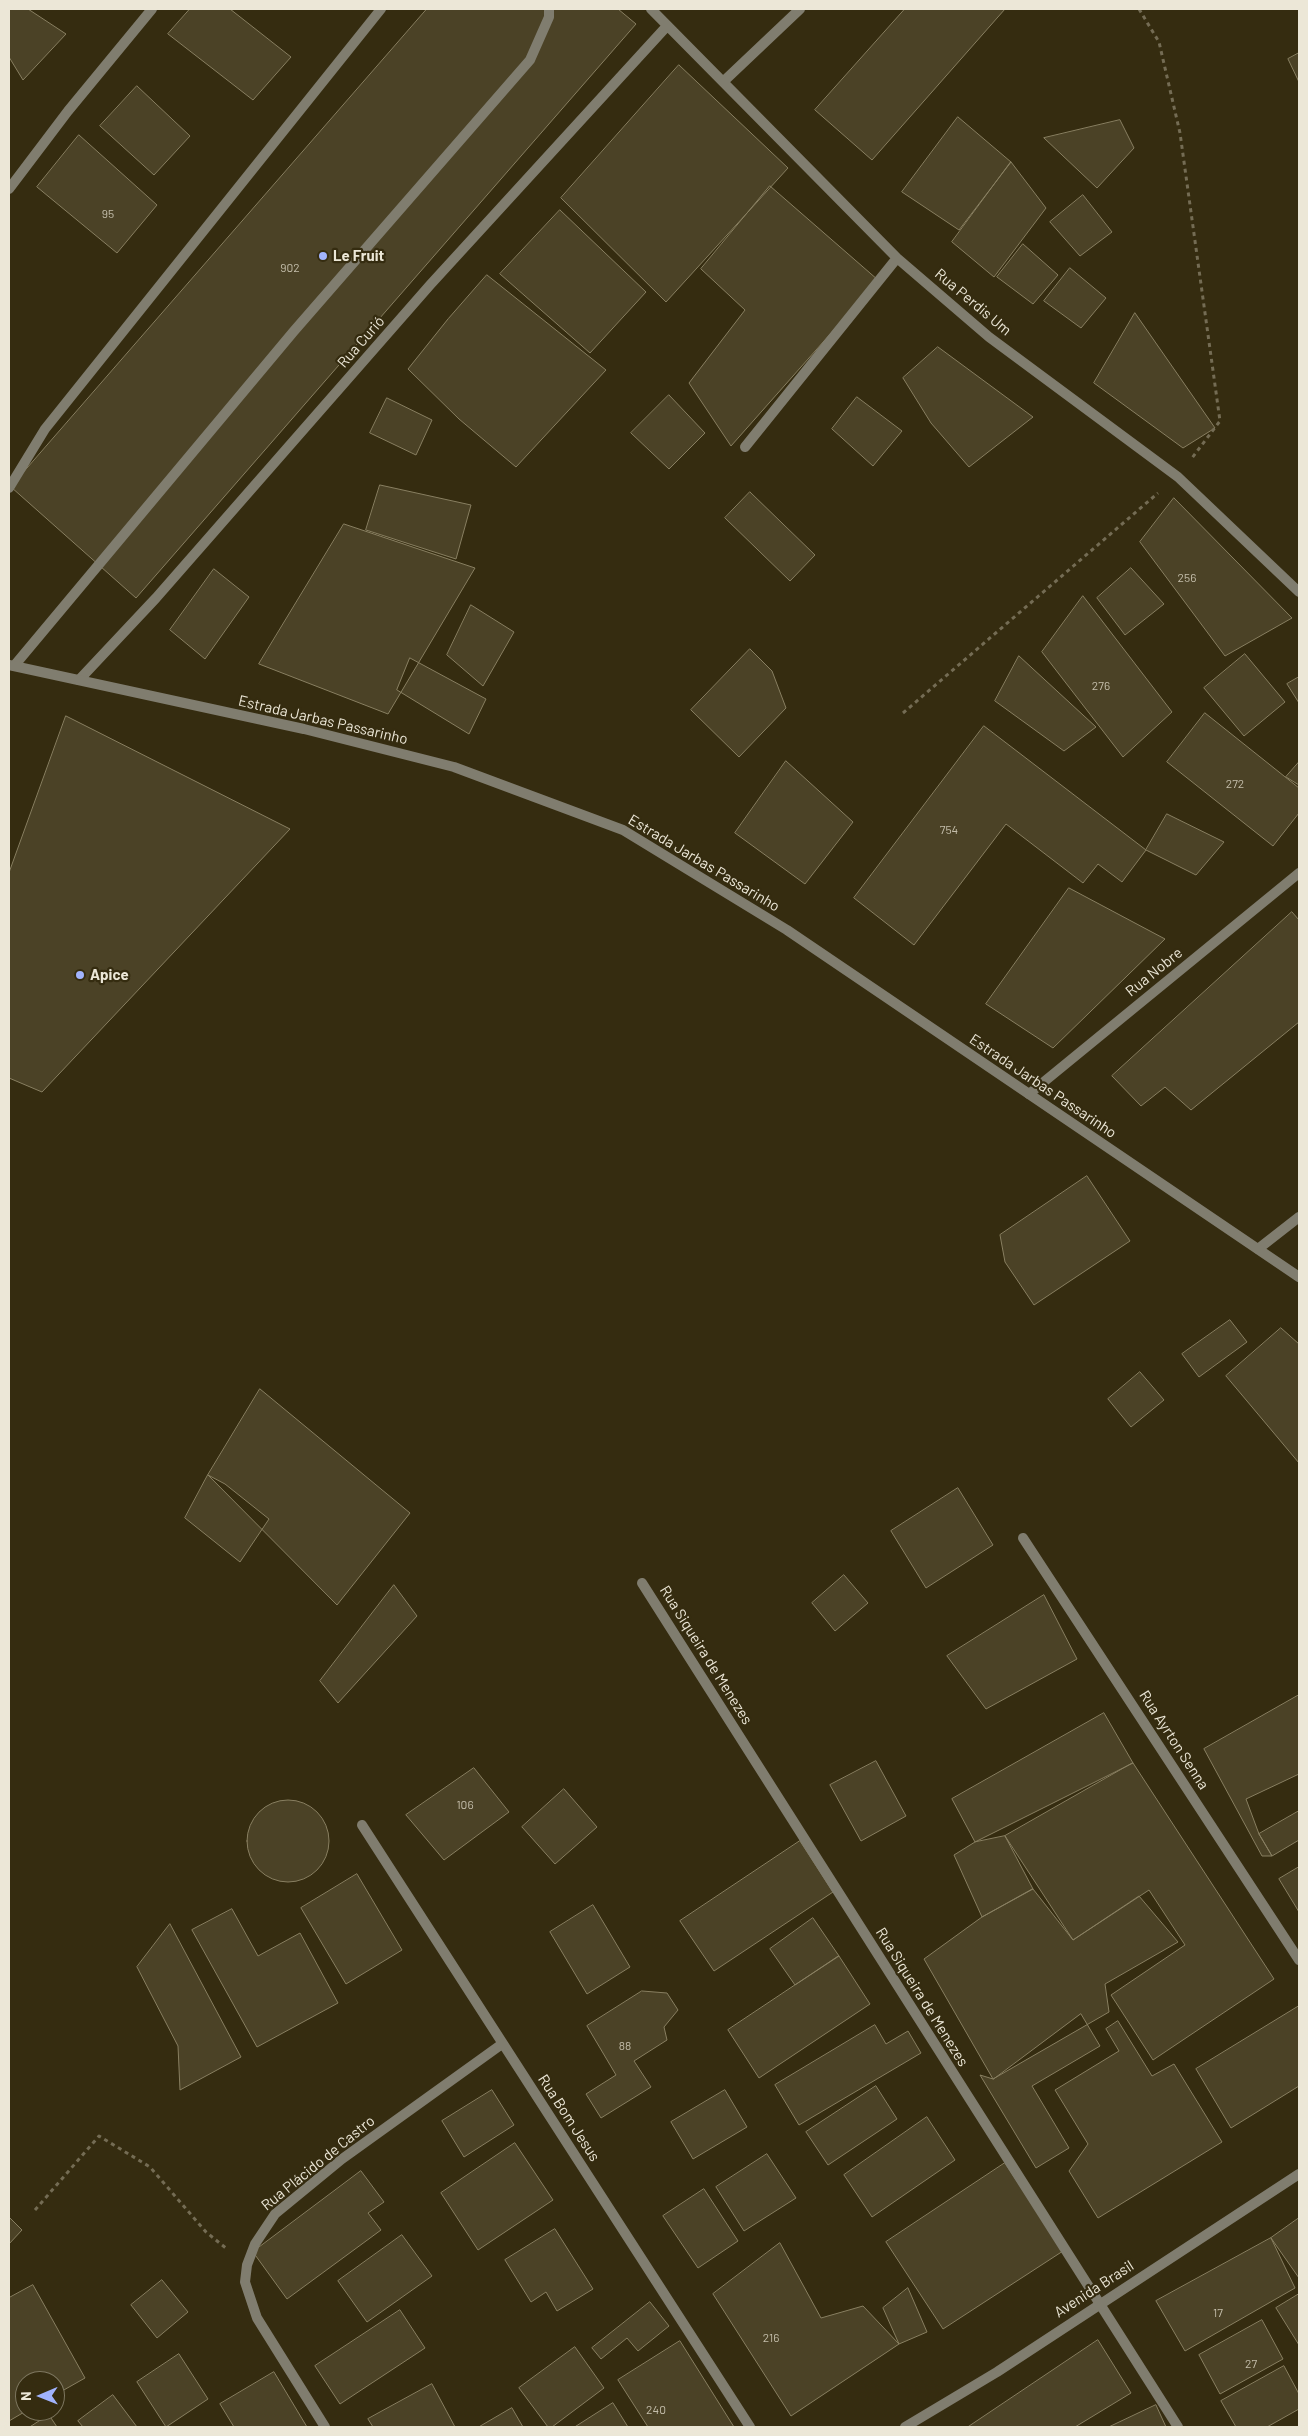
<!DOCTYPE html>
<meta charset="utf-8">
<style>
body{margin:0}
#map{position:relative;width:1308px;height:2436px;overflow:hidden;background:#352c10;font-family:Barlow,sans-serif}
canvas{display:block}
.frame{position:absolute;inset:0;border:10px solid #ece7d7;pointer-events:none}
.north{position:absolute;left:15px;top:2371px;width:50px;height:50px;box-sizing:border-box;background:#352c10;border:1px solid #7e7760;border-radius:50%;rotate:269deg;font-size:14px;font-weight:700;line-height:20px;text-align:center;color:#ece7d7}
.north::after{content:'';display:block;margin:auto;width:18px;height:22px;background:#a1b3fd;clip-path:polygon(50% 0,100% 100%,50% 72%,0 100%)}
</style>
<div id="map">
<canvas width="1308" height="2436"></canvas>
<div class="frame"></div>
<div class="north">N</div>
</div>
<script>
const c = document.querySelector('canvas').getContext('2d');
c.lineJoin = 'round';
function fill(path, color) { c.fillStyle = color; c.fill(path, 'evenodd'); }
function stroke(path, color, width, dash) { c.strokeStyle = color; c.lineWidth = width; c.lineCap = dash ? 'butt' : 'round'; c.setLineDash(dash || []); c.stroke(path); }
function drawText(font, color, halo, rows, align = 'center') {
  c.font = font + ' Barlow,sans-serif'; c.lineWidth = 4.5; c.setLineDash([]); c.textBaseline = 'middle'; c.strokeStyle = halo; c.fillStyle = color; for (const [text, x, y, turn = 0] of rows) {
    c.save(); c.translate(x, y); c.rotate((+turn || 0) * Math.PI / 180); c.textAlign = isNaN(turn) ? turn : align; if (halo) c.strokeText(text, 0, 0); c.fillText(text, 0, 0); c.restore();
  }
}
const building = new Path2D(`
 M9,9H28L66,34L23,80L9,57Z
 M190,9H230L291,57L253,100L168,34Z
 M427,9H618L636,24L136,598L11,487Z
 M905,9H1005L872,160L815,110Z
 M1299,53V82L1288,59Z
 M679,65L788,168L666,302L561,198Z
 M137,86L190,136L154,175L100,126Z
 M958,117L1011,162L959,230L902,192Z
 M1120,120L1134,148L1097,188L1044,138Z
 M79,135L157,205L117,253L37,187Z
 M1011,162L1046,208L994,277L952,242Z
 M770,186L878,280L731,446L689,383L745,310L701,269Z
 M1083,195L1112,232L1080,256L1050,222Z
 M560,210L646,292L590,353L500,274Z
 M1023,244L1058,275L1033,304L997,277Z
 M1070,268L1106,298L1081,328L1044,301Z
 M487,275L606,370L516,467L459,419L408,369L448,319Z
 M1135,313L1215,428L1183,448L1094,383Z
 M938,347L1033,417L969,467L931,423L903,378Z
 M669,395L705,433L669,469L631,433Z
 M857,397L902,431L873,466L832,429Z
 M387,398L432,420L416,455L370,433Z
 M380,485L471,505L456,559L366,530Z
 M750,492L815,555L790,581L725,518Z
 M1174,498L1292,618L1225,656L1140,542Z
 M344,524L475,568L388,714L259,664Z
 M1131,568L1164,604L1125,635L1097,598Z
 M214,569L249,597L205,659L170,630Z
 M1083,596L1172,712L1123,757L1042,652Z
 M471,605L514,632L483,686L447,655Z
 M750,649L772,671L786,708L739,757L691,710Z
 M1245,654L1285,702L1244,736L1204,688Z
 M1019,656L1096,727L1064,751L995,701Z
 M410,658L486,699L469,734L397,690Z
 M1299,677V703L1287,684Z
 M1205,713L1299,788V813L1273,846L1167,762Z
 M66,716L290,829L42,1092L9,1078V873Z
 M984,726L1146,850L1122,882L1098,864L1083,883L1006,824L914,945L854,898Z
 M786,761L853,822L805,884L735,833Z
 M1299,762V785L1286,777Z
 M1167,814L1224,842L1196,875L1146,850Z
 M1069,888L1165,939L1053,1048L986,1004Z
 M1292,912L1299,920V1022L1191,1110L1165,1087L1141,1106L1112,1076Z
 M1087,1176L1130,1241L1034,1305L1005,1262L1000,1235Z
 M1230,1320L1247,1342L1199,1377L1182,1354Z
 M1281,1328L1299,1344V1463L1226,1376Z
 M1140,1372L1164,1400L1131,1427L1108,1399Z
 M260,1389L410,1513L337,1605L208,1475Z
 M208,1475L225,1484L269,1519L240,1562L185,1518Z
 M958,1488L993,1545L926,1588L891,1531Z
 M844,1575L868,1603L835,1631L812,1603Z
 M394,1585L417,1616L338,1703L320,1681Z
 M1044,1595L1077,1659L986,1709L947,1656Z
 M1299,1695V1774L1246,1799L1259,1834L1272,1856H1262L1204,1749Z
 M1104,1713L1133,1763L975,1842L952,1799Z
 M876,1761L906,1816L861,1841L830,1785Z
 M1133,1763L1274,1979L1153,2060L1111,1995L1185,1945L1149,1890L1073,1940L1005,1836Z
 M474,1768L509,1812L444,1860L406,1815Z
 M564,1789L597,1827L555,1864L522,1827Z
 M247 1841a41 41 0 1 1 82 0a41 41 0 1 1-82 0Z
 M1299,1811V1840L1272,1856L1259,1834Z
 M1005,1836L1033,1889L982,1917L954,1855L975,1842Z
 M800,1841L833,1892L714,1971L680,1921Z
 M1299,1867V1912L1279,1879Z
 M357,1874L402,1950L346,1984L301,1908Z
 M1033,1889L1073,1940L1139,1896L1178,1942L1105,1984L1109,2012L993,2079L924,1959L982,1917Z
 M593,1905L630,1967L587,1994L550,1932Z
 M232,1909L258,1956L300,1933L338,2003L257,2047L192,1930Z
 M813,1918L839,1956L795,1985L770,1949Z
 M170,1924L241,2057L180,2090L178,2046L137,1967Z
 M839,1956L870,2004L759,2078L728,2030Z
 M642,1991L667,1993L678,2010L664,2027L667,2040L634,2061L651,2087L601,2118L586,2094L616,2075L587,2026Z
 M1299,2006V2086L1231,2128L1196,2069Z
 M1081,2014L1100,2046L1032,2086L1069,2148L1036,2168L980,2075L993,2079Z
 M1118,2021L1152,2076L1174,2064L1222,2142L1098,2218L1069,2171L1088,2144L1055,2090L1119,2051L1106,2029Z
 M875,2025L886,2044L908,2031L921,2053L799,2125L775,2085Z
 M876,2086L897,2119L828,2165L806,2132Z
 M492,2090L514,2125L464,2157L442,2121Z
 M725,2090L747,2127L693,2159L671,2122Z
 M927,2117L955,2160L872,2217L844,2175Z
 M515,2143L553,2200L478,2250L441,2193Z
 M767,2154L796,2198L744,2231L716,2187Z
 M1005,2163L1063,2251L943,2329L886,2242Z
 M361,2171L384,2202L368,2213L381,2230L287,2299L253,2252Z
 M704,2189L738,2241L698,2268L663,2216Z
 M9,2217L22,2230L9,2244Z
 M1299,2218V2278L1271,2238Z
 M555,2229L593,2289L557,2311L546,2292L531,2302L505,2260Z
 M402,2235L432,2276L367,2322L338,2281Z
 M1271,2238L1295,2288L1185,2351L1156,2301Z
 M780,2243L821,2318L863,2306L899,2344L791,2416L713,2294Z
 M162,2280L188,2312L157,2338L131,2305Z
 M33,2285L85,2378L55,2395V2381H25L26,2411L9,2421V2298Z
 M908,2288L927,2332L899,2344L883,2308Z
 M1299,2294V2345L1276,2308Z
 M650,2302L669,2326L638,2351L627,2338L601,2359L592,2348Z
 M400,2310L425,2348L340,2404L315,2366Z
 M1262,2320L1283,2359L1220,2394L1199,2355Z
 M1098,2340L1131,2393L1075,2427H968Z
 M680,2341L734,2427H648L618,2380Z
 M575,2347L604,2388L552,2427H548L519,2388Z
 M179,2354L208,2399L166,2427L137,2382Z
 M1284,2366L1299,2394V2409L1267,2427H1236L1221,2401Z
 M274,2372L307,2427H234L220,2404Z
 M432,2384L455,2427H373L368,2419Z
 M113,2395L137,2427H83L78,2421Z
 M613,2403L628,2427H575Z
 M1156,2405L1166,2427H1109Z
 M512,2408L523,2427H479Z
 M49,2415L57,2427H30Z`);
fill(building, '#4b4226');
stroke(building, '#887f61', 1);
stroke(new Path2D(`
 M1139,9L1159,42L1180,133L1220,421L1192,458
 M903,713L1158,493
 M35,2210L99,2136L150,2167L206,2232L227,2249`), '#746c54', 3, [4, 4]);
stroke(new Path2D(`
 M9,488L45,429L381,9
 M14,666L294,331L530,60L549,17V9`), '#807d6f', 10);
stroke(new Path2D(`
 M651,9L897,258L989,337L1178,477L1299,592
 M724,81L800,9
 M9,189L68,111L152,9
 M745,447L897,258
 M79,680L156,598L430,285L667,26
 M1029,1094L1299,873
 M1258,1249L1299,1217
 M1023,1538L1299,1960
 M642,1583L1178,2427
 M362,1825L750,2427
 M325,2427L257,2318L245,2282L247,2265L255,2244L275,2214L342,2159L502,2044`), '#807d6f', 10);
stroke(new Path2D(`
 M9,665L304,729L454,767L623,830L787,930L1299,1277
 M905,2427L997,2372L1299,2174`), '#807d6f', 10);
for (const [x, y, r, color] of [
 [323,256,5,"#a1b3fd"],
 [80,975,5,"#a1b3fd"]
]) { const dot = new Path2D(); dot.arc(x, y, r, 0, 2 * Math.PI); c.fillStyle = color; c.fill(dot); stroke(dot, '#352c10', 2); }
drawText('12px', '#c4beab', null, [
 ["95",108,214],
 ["902",290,268],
 ["256",1187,578],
 ["276",1101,686],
 ["272",1235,784],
 ["754",949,830],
 ["106",465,1805],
 ["88",625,2046],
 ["17",1218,2313],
 ["216",771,2338],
 ["27",1251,2364],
 ["240",656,2410]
]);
drawText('bold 15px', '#ece7d7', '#352c10', [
 ["Le Fruit",333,256],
 ["Apice",90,975]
], 'left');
drawText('15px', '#ece7d7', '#352c10', [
 ["Rua Perdis Um",973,302,40],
 ["Rua Curió",361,342,-49],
 ["Estrada Jarbas Passarinho",323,720,13],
 ["Estrada Jarbas Passarinho",704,863,31],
 ["Rua Nobre",1154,972,-39],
 ["Estrada Jarbas Passarinho",1043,1086,34],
 ["Rua Siqueira de Menezes",706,1655,58],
 ["Rua Ayrton Senna",1174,1740,57],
 ["Rua Siqueira de Menezes",922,1997,58],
 ["Rua Bom Jesus",569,2118,57],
 ["Rua Plácido de Castro",318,2163,-39],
 ["Avenida Brasil",1094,2289,-33]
]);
</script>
